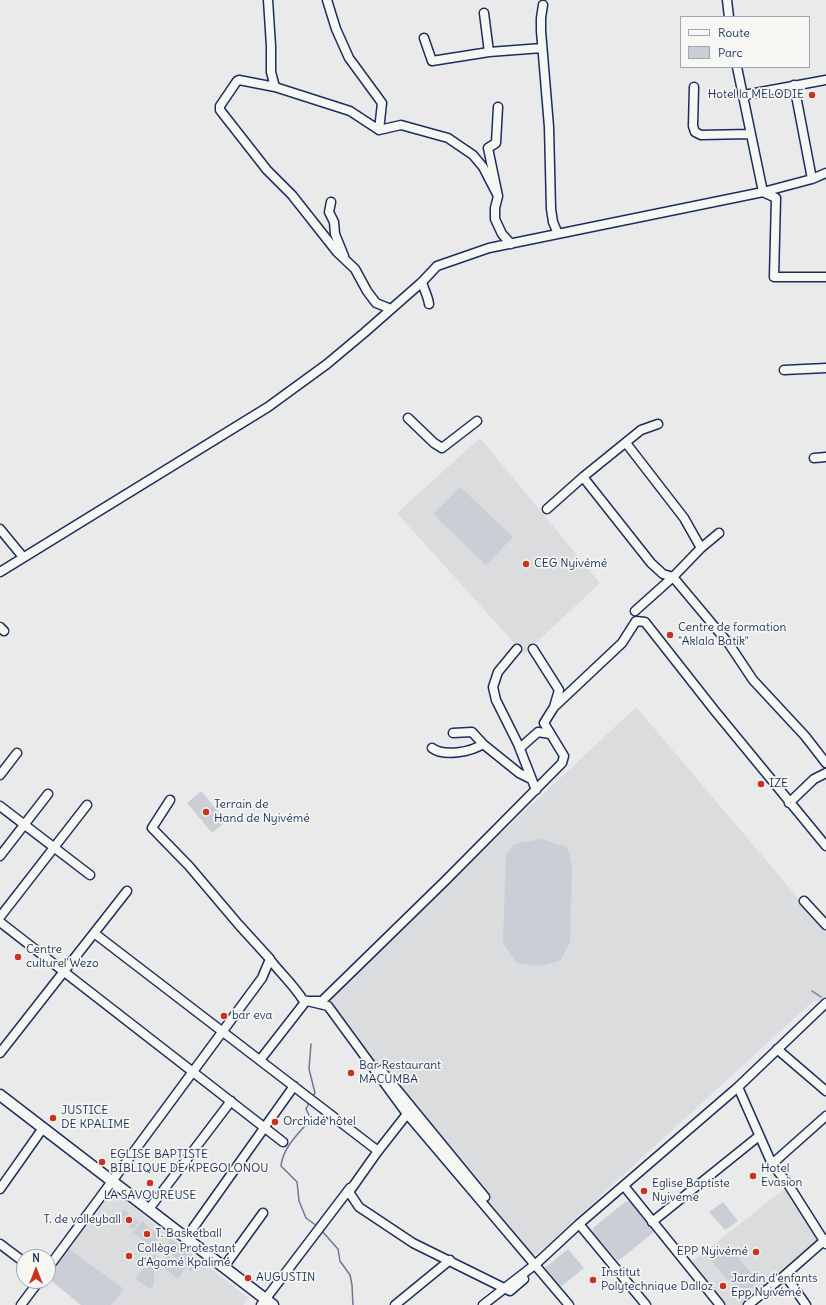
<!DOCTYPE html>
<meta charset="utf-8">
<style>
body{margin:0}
#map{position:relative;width:826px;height:1305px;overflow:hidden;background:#e9eae9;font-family:Delius,sans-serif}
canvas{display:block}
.legend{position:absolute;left:680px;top:16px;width:130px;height:52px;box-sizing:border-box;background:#f6f6f2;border:1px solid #9ea6b7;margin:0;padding:5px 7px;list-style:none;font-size:12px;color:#1b2f5e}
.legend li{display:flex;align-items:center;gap:8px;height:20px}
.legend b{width:20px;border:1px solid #9ea6b7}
.north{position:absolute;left:16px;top:1249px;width:40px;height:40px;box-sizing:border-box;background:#f6f6f2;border:1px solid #9ea6b7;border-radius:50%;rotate:0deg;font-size:11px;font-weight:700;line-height:16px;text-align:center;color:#1b2f5e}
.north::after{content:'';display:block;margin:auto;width:14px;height:18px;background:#c8321e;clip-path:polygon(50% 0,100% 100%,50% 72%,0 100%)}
</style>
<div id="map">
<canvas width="826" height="1305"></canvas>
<ul class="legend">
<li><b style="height:5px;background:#f6f6f2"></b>Route</li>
<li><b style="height:11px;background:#caced5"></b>Parc</li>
</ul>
<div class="north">N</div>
</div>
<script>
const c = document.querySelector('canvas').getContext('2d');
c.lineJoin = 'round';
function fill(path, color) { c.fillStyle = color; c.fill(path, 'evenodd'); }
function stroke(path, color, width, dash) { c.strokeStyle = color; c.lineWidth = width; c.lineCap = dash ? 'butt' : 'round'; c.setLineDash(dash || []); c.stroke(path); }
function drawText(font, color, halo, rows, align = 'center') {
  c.font = font + ' Delius,sans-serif'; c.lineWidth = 3.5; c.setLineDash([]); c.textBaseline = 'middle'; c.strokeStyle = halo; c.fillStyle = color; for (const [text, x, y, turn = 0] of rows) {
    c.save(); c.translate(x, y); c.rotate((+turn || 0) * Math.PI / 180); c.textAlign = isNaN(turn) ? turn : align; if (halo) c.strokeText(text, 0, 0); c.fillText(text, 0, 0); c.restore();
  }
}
fill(new Path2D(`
 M480,438L600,583L524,654L397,513Z
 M636,707L826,931V999L812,1002L537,1254H529L322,1001Z
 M787,1187L823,1240L746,1305H721L687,1265Z
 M112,1190L248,1298L243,1305H82L48,1276L98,1207Z`), '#dadcde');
fill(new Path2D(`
 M460,487L513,537L486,565L433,514Z
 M201,791L226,821L212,833L187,803Z
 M541,839L567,847L572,865L570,942L560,961L539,966L517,963L503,943L506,856L514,844Z
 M629,1201L654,1232L618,1261L593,1232V1228L625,1202Z
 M723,1202L738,1221L725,1230L709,1212Z
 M124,1210L139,1222L133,1229L118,1218Z
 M142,1221L160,1237L152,1247L133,1232Z
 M170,1238L200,1261L191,1271L168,1251L167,1246Z
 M728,1244L758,1282L742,1297L710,1259Z
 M66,1247L124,1289L111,1305H81L48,1278V1269Z
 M568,1249L584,1268L558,1289L544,1271L545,1268Z
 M157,1251L154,1267V1285L150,1289L135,1279Z
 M167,1255L185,1269L178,1279L163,1267Z`), '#caced5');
stroke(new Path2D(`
 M812,991L821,997
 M311,1044L309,1069L315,1093L313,1096
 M310,1101L306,1109L311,1119C299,1133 283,1147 281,1166L297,1182L299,1201L306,1218L317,1226
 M321,1230L338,1249L340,1261L350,1275L352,1285L353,1305`), '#6c7995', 1.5);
const minor = new Path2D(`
 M268,0L271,46V72L275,87
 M327,0L336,29L349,58L382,103L379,130L401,125L448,138L473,155L483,167L498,196
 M727,0L729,17
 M543,5L541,18V31L549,127L551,209L553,222L558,234
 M484,13L489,52L542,48
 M424,38L432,61L489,52
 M737,67L763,192L776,198L774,277H826
 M794,85L812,179
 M694,87L693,126L695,132L701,135L750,134
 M744,95L826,80
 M498,107L496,143L488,148L498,196L495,208V219L502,234L511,244
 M379,130L350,111L275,87L239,80L237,81L220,106V110L267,170L292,195L337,252L355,269L367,291L376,303L391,309
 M331,202L329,212L334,222L335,234L344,256
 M422,282C424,290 428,296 429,304
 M784,370L826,368
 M408,418L434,443L442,448L477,421
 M626,443L684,518L701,548
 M814,458L826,457
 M583,477L651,563L663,574L673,577L729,644L753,680L805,736L826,763
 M547,509L583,477L641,430L658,424
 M0,529L23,557
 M0,572L268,407L327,364L364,333L422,282L437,266L489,248L763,192L812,179L826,173
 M635,611L673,577L701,548L719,533
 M0,627L4,631
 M517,649L498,672L493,687L496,700L518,744L536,790
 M533,649L559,690L554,707
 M453,733L472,732L483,744
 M432,748C444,757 471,752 483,744L519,773L531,779
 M520,748L538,732L550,734
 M0,775L17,753
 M789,803L814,779L826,773
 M0,806L90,875
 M0,856L48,794
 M804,901L826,925
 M0,917L87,805
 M0,922L283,1142
 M94,933L378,1151
 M268,957C279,972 293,984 303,1000L328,1006L407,1114L569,1305
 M777,1049L826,1091
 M0,1053L127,891
 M260,1060L306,1001H322L445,881L562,763L564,756L544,723L554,707L622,643L636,621L645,622L715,711L826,846
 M381,1070L485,1197
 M738,1087L772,1164L788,1184L826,1244
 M407,1114L378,1151L349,1192L359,1207L413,1243L510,1291L524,1279
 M772,1164L826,1116
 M624,1186L720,1305
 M0,1189L43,1128
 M149,1209L231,1101
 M652,1222L759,1136
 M579,1224L646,1305
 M186,1238L294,1086
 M0,1244L24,1262
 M224,1267L263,1213
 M48,1268L262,978L270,959L239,925L189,866L152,828L170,800
 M785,1275L806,1305
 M21,1305L39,1281
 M261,1305L350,1188
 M395,1305L450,1260
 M483,1305L537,1263L579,1224L738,1087L826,1003
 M748,1305L785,1275L826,1239`);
const major = new Path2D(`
 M0,1095L273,1305`);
stroke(minor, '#1b2f5e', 11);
stroke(major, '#1b2f5e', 13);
stroke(minor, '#f6f6f2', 8);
stroke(major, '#f6f6f2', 10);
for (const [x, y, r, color] of [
 [812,95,4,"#c8321e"],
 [526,564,4,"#c8321e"],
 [670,635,4,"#c8321e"],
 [761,784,4,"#c8321e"],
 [206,812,4,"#c8321e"],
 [18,957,4,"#c8321e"],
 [224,1016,4,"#c8321e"],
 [351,1073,4,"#c8321e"],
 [53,1118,4,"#c8321e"],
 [275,1122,4,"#c8321e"],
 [102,1162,4,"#c8321e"],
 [753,1176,4,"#c8321e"],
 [150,1183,4,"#c8321e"],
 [644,1191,4,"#c8321e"],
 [129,1220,4,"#c8321e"],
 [147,1234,4,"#c8321e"],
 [756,1252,4,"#c8321e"],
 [129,1256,4,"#c8321e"],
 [248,1278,4,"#c8321e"],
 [593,1280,4,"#c8321e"],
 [723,1286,4,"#c8321e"]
]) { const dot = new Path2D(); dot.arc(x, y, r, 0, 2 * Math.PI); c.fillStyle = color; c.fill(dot); stroke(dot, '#f6f6f2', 1.5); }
drawText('12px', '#1b2f5e', '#f6f6f2', [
 ["Hotel la MELODIE",804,95,"right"],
 ["CEG Nyivémé",534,564],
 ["Centre de formation",678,628],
 ["\"Aklala Batik\"",678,642],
 ["IZE",769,784],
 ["Terrain de",214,805],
 ["Hand de Nyivémé",214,819],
 ["Centre",26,950],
 ["culturel Wezo",26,964],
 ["bar eva",232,1016],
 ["Bar Restaurant",359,1066],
 ["MACUMBA",359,1080],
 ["JUSTICE",61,1111],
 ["DE KPALIME",61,1125],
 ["Orchidé hôtel",283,1122],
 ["EGLISE BAPTISTE",110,1155],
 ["BIBLIQUE DE KPEGOLONOU",110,1169],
 ["Hotel",761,1169],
 ["Evasion",761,1183],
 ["Eglise Baptiste",652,1184],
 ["Nyiveme",652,1198],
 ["LA SAVOUREUSE",150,1196,"center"],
 ["T. de volleyball",121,1220,"right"],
 ["T. Basketball",155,1234],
 ["Collège Protestant",137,1249],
 ["d'Agomé Kpalimé",137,1263],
 ["EPP Nyivémé",748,1252,"right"],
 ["Institut",601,1273],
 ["Polytechnique Dalloz",601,1287],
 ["AUGUSTIN",256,1278],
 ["Jardin d'enfants",731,1279],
 ["Epp Nyivémé",731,1293]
], 'left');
</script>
